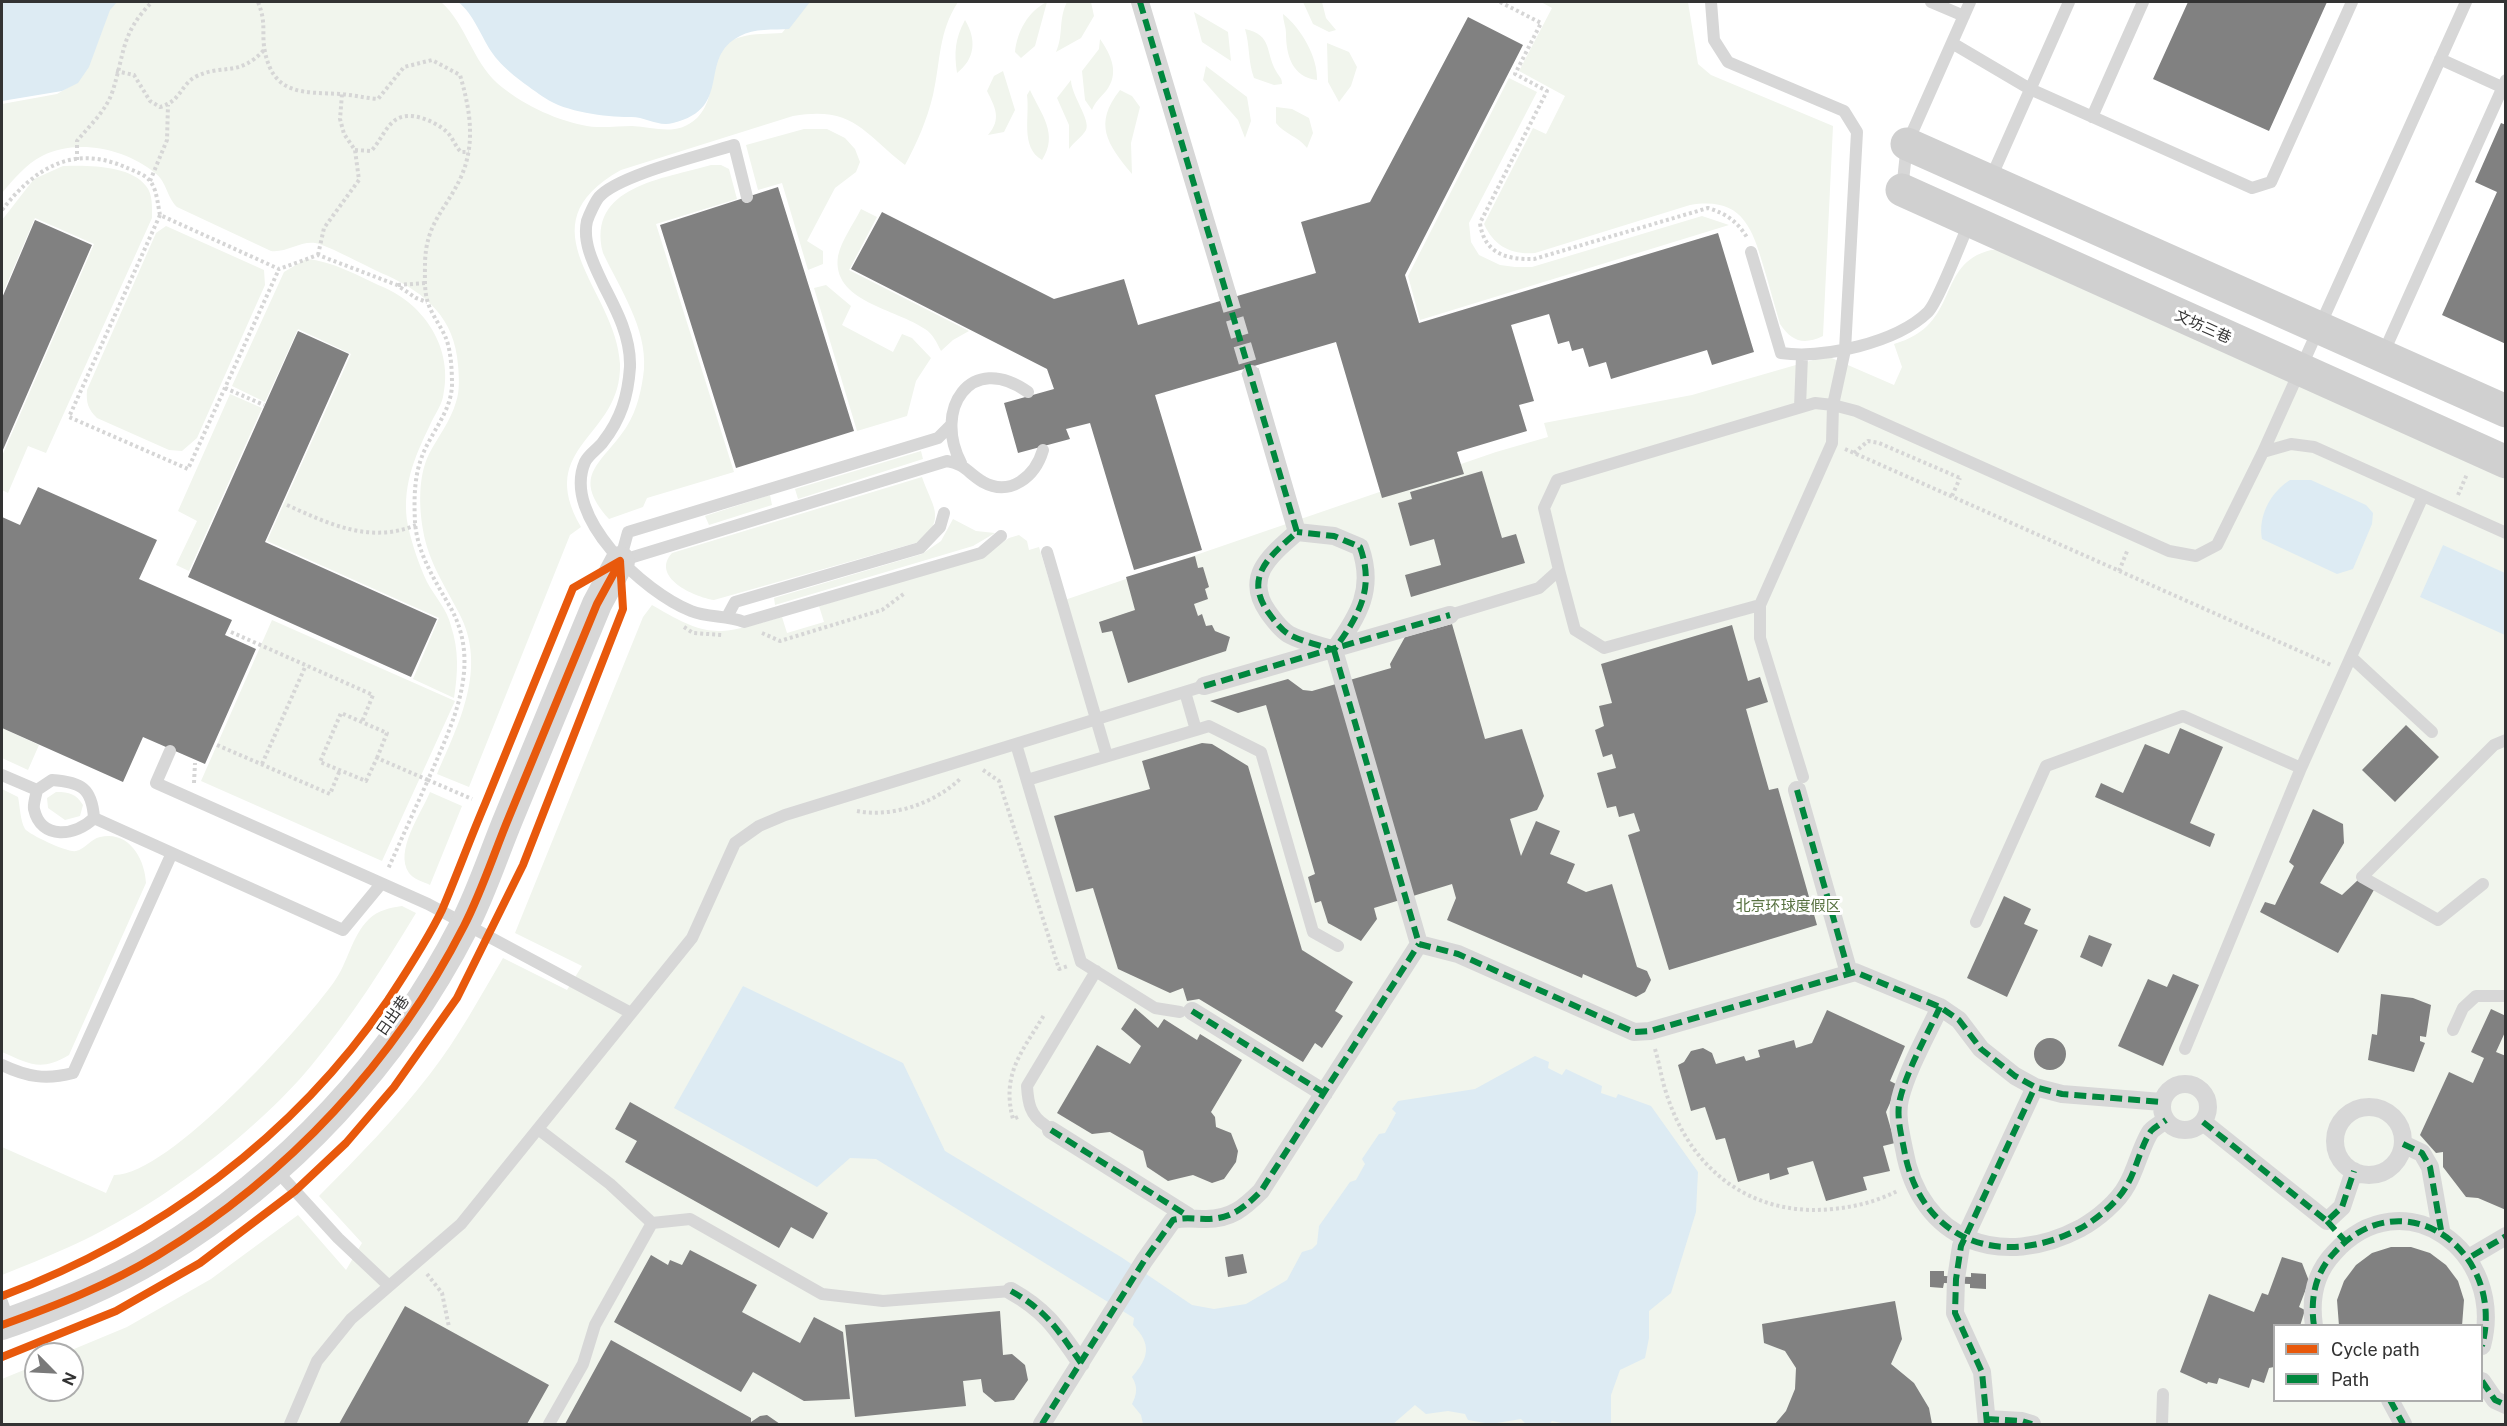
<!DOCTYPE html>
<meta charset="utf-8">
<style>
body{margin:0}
#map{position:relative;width:2507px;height:1426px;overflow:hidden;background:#fff;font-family:"Public Sans",sans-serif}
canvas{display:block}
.frame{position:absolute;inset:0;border:3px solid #333;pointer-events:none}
.legend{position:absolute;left:2273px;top:1324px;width:210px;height:78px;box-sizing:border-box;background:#fff;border:2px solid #adadad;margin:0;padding:8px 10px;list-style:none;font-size:18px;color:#333}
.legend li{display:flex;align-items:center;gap:12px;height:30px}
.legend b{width:30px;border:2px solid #adadad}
.north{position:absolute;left:24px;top:1342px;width:60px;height:60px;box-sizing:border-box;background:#fff;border:2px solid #adadad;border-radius:50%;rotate:114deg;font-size:16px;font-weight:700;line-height:24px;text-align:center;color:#333}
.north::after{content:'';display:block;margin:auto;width:21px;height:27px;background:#7a7a7a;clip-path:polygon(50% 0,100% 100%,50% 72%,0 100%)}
</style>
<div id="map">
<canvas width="2507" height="1426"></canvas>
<div class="frame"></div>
<ul class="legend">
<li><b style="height:8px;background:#e8590c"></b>Cycle path</li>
<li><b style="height:8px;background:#00873e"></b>Path</li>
</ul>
<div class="north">N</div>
</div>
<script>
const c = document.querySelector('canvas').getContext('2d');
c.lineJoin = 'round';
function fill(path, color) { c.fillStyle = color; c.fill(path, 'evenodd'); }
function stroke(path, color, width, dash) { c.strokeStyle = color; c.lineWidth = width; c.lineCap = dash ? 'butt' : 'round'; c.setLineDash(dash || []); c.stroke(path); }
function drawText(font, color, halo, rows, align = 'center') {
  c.font = font + ' "Public Sans","Noto Sans SC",sans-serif'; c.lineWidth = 6; c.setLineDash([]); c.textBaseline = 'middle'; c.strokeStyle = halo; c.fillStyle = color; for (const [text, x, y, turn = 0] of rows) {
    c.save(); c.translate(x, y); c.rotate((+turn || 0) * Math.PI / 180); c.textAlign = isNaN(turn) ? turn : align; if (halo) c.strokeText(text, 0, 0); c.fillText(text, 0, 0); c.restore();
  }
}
fill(new Path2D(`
 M113,2H441C466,24 472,60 497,83C520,103 553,119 582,125C598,129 616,126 632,126C655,127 677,137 697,118C724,91 699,48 741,37C754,33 769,34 782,33L807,2H958C938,33 941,60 933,95C927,120 917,143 905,165C862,132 854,106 793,116L621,170C519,227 617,290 620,364C622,438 534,445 581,527L570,535L469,787L437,774C459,723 488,668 459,613C445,586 428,561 423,530C419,507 418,476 429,454C438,437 451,420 456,402C460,391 459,377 458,365C455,319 426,293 386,275C371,269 328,245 315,243C300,241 286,253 271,251L177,207C166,196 167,182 155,173C126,149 77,138 42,156C25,165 14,179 2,193V104L57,94L74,84Z
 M1047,2L1035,46L1021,58L1015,52C1017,32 1028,11 1047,2Z
 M1067,2H1091L1094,16L1081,38L1056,52C1064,34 1058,20 1067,2Z
 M1303,2H1322L1326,18L1336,30L1329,32L1313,24Z
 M1541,2H1688L1698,64L1711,75L1833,126L1823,336C1804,345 1792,342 1780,324C1774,304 1769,284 1763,265C1751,223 1739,197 1690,205L1535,253C1511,255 1494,246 1484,224L1533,128L1546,134L1565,96L1519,71L1552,8Z
 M1194,12L1228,32L1231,61L1202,42Z
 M1283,14C1301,28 1318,57 1317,80C1292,77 1286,55 1286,33C1286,27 1283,21 1283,14Z
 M965,20C977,40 975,59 957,73C954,52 955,39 965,20Z
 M1245,29C1273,35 1265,52 1276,71C1279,77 1282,77 1282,84L1274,85L1254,78C1248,62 1250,46 1245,29Z
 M1100,39C1111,55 1120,73 1106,91C1100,98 1095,102 1092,110L1085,100L1082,71L1099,49Z
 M1327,43L1349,52L1357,67L1351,86L1339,102L1328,82Z
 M1206,66L1247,97L1251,121L1245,138L1238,120L1203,80Z
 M1003,71L1015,110L1004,132L988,135C1002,119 995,107 987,91L994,76Z
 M1509,78L1537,92L1469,223L1471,242L1479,255L1500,265L1515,267H1532L1702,216L1729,225L1420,320L1408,276Z
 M1071,80C1071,95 1091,120 1086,130C1082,137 1074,142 1069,149V125L1057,98Z
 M1030,90C1041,114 1059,134 1042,160C1020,147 1030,117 1027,95Z
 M1120,90L1132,96L1140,107L1131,143L1132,174C1107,144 1093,124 1120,90Z
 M1276,107L1292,109L1309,118L1313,133L1307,148C1298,136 1284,134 1276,123Z
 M804,129H827L845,138L855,149L860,162L856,172L835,188L807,241L823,251V264L808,270L782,183L758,190L746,145Z
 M711,165H721L729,169L737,199L656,224L734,472L647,498L643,507L609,519C569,474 603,464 627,426C637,410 642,389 644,369C647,328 620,289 603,253C586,186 664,179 711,165Z
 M63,166C86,165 131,165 146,186C153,194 152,208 152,218L46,453L28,446L8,493L2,490V456L94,244L35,218L2,295V220L34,179Z
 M861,209L877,217L849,270L969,331L953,340L941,351C937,343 933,334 925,329C897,309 831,302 838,256C841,241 854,223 861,209Z
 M166,226L264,270L265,285L197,438L182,451L169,450L97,418C88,409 86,403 87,390L156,233Z
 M1991,250H2001L2505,469V1424H2V1379L36,1365V1390H72V1354H62L127,1327L211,1279L298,1215L346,1270L362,1243L319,1196C358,1157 396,1118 430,1074C458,1038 480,997 503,958L567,990L582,966L515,933L643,617L652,605C711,640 718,635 782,617L787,633L824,622L819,606L977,559L1009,538L1019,535L1027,541L1029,550L1039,547L1056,603L1496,452L1548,437L1544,423L1692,395L1827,356L1894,385L1902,367L1894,344C1962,325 1934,264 1991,250ZM2274,1326H2482V1400H2274Z
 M306,259C333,261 358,276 383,287C425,305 454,349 443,397C441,406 434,416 430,425C414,458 401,489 408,526C412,544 419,565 427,582C435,597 447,609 451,626C459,650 458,673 454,698L413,679L439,618L267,541L351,354L298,329L265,402L232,386L284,272Z
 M826,285L851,306L842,325L893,352L902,334L912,338L931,358L916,381L907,416L857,431L814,288Z
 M230,394L262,408L189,571L176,565L197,521L178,511Z
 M921,451L923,459L798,499L795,489Z
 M922,477C931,505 948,518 919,542L714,600C694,597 650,577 672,553Z
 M770,495L772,505L709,525L705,516Z
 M953,519L976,531L995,533L973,546L775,605L774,598L922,554L941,541Z
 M272,620L455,701L382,861L201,781Z
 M2,728L39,745L28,770L2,758Z
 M2,789L18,797C20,806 20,820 25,829C30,835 68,853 76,851C85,849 91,839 100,837C129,830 145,859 146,883L69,1055C40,1072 30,1064 2,1052Z
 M56,792C70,792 76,794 83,805L80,816L65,820L48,808L47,798Z
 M430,792L462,806L430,885C424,882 413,879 409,873C394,851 421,814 430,792Z
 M402,906L416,913C384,966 351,1018 311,1066C253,1136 152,1210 69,1247C47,1257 24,1266 2,1275V1147L106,1193L114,1175C167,1177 302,1027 334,982C348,963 351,937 369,919C378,910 390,908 402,906Z`), '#f1f5ed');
fill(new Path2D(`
 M2,2H117L110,10L89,67L78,83L62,91L2,101Z
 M458,2H810L789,29C774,30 754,28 740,36C696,58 735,108 673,123C657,127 645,116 629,117C606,117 565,112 545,98C529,87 505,71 493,54C481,37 474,14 458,2Z
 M2290,480H2311L2366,505L2373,513L2372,524L2353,569L2337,574L2262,539C2258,516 2270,493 2290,480Z
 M2443,545L2505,573V635L2420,597Z
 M743,986L903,1063L945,1151L1121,1257L1192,1305L1214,1309L1246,1304L1287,1280L1302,1252L1312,1249L1317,1244L1319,1226L1350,1182L1356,1180L1365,1164L1362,1159L1379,1134L1385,1133L1396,1113L1392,1109L1398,1101L1475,1089L1535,1056L1549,1062L1548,1068L1562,1075L1566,1069L1602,1086L1601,1093L1616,1098L1618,1094L1651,1106L1698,1172L1696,1212L1671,1293L1649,1311V1338L1645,1358L1620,1370L1611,1395V1424H1566L1552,1421L1549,1424H1526L1521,1419L1491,1424L1468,1420L1465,1414L1448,1411L1426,1414L1415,1405L1393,1424H1143L1141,1415L1132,1404C1137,1394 1138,1387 1132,1377C1149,1358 1152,1344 1133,1325L1134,1318L876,1159L850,1158L817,1187L674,1108Z`), '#ddebf3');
fill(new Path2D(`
 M2188,2H2327L2269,131L2153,79Z
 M1468,17L1523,45L1405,275L1419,323L1718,233L1754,352L1712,365L1707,350L1611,379L1606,362L1589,367L1583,348L1572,351L1569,341L1558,344L1549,314L1511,325L1534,401L1519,405L1527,431L1457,452L1464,474L1382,498L1336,342L1155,395L1202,550L1134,570L1090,423L1066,429L1070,439L1018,453L1004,403L1054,389L1047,369L851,269L882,212L1054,299L1124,279L1138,325L1316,273L1301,222L1370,202Z
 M2501,123L2506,125V344L2442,315L2497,192L2475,182Z
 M778,187L854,431L736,468L660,225Z
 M35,220L92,245L2,452V298Z
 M298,331L349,354L265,542L437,619L411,677L188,577Z
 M1482,471L1502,538L1516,534L1525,563L1411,597L1405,575L1441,565L1434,539L1410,546L1398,503L1412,499L1410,492Z
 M38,487L157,540L139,579L232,620L225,635L256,649L205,764L143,737L123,782L2,728V517L20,525Z
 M1195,556L1198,568L1203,567L1209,587L1205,589L1208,599L1194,604L1198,616L1202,614L1206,626L1212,625L1215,631L1230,637L1226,651L1128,683L1112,631L1102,633L1099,622L1135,610L1126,577Z
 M1452,624L1485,739L1522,729L1544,796L1537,810L1510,819L1521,856L1536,821L1560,831L1550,854L1575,864L1567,883L1586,892L1612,884L1637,967L1647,971L1651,980L1645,992L1636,997L1583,974L1582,978L1447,920L1456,898L1452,884L1374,908L1377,919L1361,941L1328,923L1321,901L1315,903L1308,877L1315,874L1266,705L1238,713L1210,701L1288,679L1303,690L1312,691L1391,668L1390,664L1405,637Z
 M1732,625L1748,681L1760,677L1768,702L1746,709L1769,790L1778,788L1817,925L1669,970L1628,835L1640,831L1634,813L1619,817L1616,806L1607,808L1597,773L1616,768L1612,754L1603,757L1595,730L1604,726L1599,706L1612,703L1601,664Z
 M2406,725L2439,757L2395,802L2362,770Z
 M2180,728L2223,747L2190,823L2215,834L2210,847L2095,797L2101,783L2123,793L2145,744L2169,754Z
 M1202,743L1212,744L1248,766L1302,950L1353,982L1335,1011L1343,1016L1322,1048L1315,1043L1303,1062L1199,999L1187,1001L1183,988L1170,993L1118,969L1093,888L1076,892L1054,816L1150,789L1142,761Z
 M2313,809L2343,824L2344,843L2320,883L2342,895L2359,879L2375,888L2338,953L2260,912L2265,902L2275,905L2294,866L2289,862Z
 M2004,896L2031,909L2024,924L2038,930L2007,997L1967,978Z
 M2089,935L2112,944L2102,967L2080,957Z
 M2173,974L2199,985L2163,1066L2118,1046L2148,979L2167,987Z
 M2381,994L2413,998L2431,1005L2426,1037L2420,1036V1041L2425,1043L2414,1072L2368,1060L2372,1034L2377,1035Z
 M1135,1008L1158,1028L1164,1019L1197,1040L1200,1034L1242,1060L1211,1112L1215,1117L1216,1127L1231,1133L1238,1151L1236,1162L1224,1179L1212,1183L1193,1175L1168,1181L1147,1167L1143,1151L1110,1132L1092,1134L1057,1113L1097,1045L1130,1064L1141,1046L1121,1029Z
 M2491,1009L2506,1016V1030L2496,1052L2506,1056V1210L2478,1198L2466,1197L2443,1167V1152L2436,1153L2420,1135L2449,1072L2473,1083L2484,1058L2471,1052Z
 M1827,1010L1905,1046L1890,1081L1898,1085L1886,1112L1895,1143L1883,1146L1890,1171L1863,1177L1867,1190L1826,1201L1813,1161L1787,1168L1789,1174L1770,1180L1769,1173L1738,1182L1725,1138L1716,1140L1705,1107L1691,1111L1678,1065L1684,1062L1691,1051L1703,1048L1712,1053L1716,1064L1744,1056L1746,1061L1760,1057L1758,1050L1794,1040L1796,1048L1812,1043Z
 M2034 1054a16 16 0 1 1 32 0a16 16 0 1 1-32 0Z
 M630,1102L828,1213L813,1239L791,1227L779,1248L625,1162L637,1141L615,1129Z
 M2391,1247H2411L2430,1253L2446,1265L2458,1281L2464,1300L2462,1326H2339L2337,1300L2344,1281L2356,1265L2372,1253Z
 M690,1250L757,1285L742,1312L800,1343L814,1317L843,1332L850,1399L804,1401L753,1372L741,1392L614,1322L651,1255L668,1265L670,1260L682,1265Z
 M1243,1254L1247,1273L1228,1277L1225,1257Z
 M2282,1257L2302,1263L2309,1281L2299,1307L2305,1310L2300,1326H2274V1367L2269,1368L2264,1383L2252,1379L2249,1388L2219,1378L2217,1384L2208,1382L2207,1384L2180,1372L2209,1294L2254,1312L2262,1293L2268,1295Z
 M1930,1271H1944V1276L1971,1277V1273L1986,1274V1289L1970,1288V1284L1944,1283L1943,1288L1930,1287Z
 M1895,1301L1902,1339L1891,1364L1914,1383L1929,1408L1932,1424H1775L1786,1411L1795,1389L1796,1368L1785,1351L1764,1343L1762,1324Z
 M405,1306L549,1385L527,1424H339Z
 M1000,1311L1003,1355L1012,1354L1025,1365L1028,1380L1014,1400L995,1402L983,1392L981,1379L963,1381L966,1406L855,1417L845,1325Z
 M611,1340L751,1418V1422L760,1416L767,1415L780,1424H565Z`), '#818181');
stroke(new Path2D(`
 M1227,293L1251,374`), '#d6d6d6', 18, [18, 9]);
stroke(new Path2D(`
 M258,2C267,24 261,33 265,52C274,96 304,92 341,94C353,95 365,98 378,99L404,67L432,60L460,75C470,109 476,143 461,177C446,210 426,222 425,263C425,275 424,292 428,303C432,315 440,325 445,336C451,349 452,370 452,385C451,413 430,433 421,459C414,479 414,501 415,522C417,552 434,579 449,605C484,664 452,724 428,780L472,799
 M1500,2L1541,23L1515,74L1547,91L1480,223C1484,253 1506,260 1534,259L1708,208C1727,214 1738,222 1748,239
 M116,71L134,75L150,101L160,107C181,101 180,86 195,77C222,63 238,78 264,50
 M355,150L371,151C380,142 384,129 394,121C408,109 435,121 447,132C453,138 455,146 461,152H469
 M77,160V141C89,126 105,112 112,93C125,54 120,34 152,2
 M150,181L167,140L168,105
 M2,210C34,169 72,144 125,167C134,171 148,175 152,184C157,192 158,206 160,215L279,269L318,255L397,285L416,298L427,302
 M160,215L69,417L188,469L279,269
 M318,255L324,228L359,180L355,150L344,134L340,119L342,94
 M398,285L426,283
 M225,388L264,405
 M1845,449L2331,665
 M1854,453L1868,441L1879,443L1960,478
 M2458,495L2467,474
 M1952,496L1960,478
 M287,505C329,524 370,544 416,525
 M2119,571L2128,549
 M684,627L693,633L722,635
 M231,632L373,695L362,722
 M762,633L780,641L882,610L905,593
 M217,745L330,794L340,770
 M377,758L387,733L341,713L320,762L366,781L377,758L428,780L388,869
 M262,764L306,665
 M983,770L999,781L1059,969L1068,966
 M194,783L195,763
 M857,811C892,818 935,803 960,779
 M1655,1049C1659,1062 1661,1076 1665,1089C1686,1160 1738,1209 1813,1210C1841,1210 1873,1204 1897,1191
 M1018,1117L1013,1119C1001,1074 1022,1052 1044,1015
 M427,1274L442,1293L449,1327`), '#d6d6d6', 4, [3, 3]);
stroke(new Path2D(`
 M1931,2L1964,16
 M1952,43L2030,89L2252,188L2271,182L2352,2
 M2440,59L2506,89
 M2092,117L2143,2
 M1990,180L2069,2
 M1902,190L1907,144L1970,2
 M747,197L734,145C703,155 618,175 599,197C595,202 589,215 587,221C582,243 595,267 604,286C617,311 631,338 630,367C628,396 621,419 603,442C598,449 589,454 585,462C561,517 644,592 691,611C708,618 727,615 744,622L981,553L1001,536
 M1751,252L1781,353C1823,359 1896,343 1928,312C1938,302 1962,239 1970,221
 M2383,354L2506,80
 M1800,407L1802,356
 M2263,452L2466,2
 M961,463C933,410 970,351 1028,392
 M1047,552L1107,756
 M620,561L947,461C965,464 968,473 983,482C1010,497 1035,477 1043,450
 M620,561L628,532L938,438L950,426
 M1559,570L1575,630L1604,648L1760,605L1832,443L1833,405L1845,350L1857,132L1844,111L1728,62L1714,40L1711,2
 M1760,605V638L1803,777
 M728,615L735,602L920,548L940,527L944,513
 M1450,615L1539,588L1559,570L1544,508L1557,480L1815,403L1833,405L1856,411L2169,551L2196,556L2217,545L2263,452L2291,444L2314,447L2506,533
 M2351,657L2432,732
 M1196,730L1209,726L1261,752L1313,932L1338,946
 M1016,744L1081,962L1155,1008L1180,1012
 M170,751L156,783L428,904L631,1013
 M2,775L37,790
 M52,780C81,782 92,788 94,818C76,836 41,841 34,809C33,804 36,796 37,790Z
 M1027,780L1196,730L1185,692
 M94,818L343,930L381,884
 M2483,884L2438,920L2362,877L2494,745L2506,740
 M1976,922L2046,766L2183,716L2301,768L2423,496
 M2453,1030L2463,1008L2476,996H2506
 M2185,1049L2301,768
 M2,1065C27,1077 46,1080 73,1073L172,853
 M1045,1125C1030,1115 1028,1103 1027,1086L1096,971
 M538,1129L610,1184L652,1223L690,1219L822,1294L883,1301L1011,1291
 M276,1170L338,1238L389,1286
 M2,1302L9,1322
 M290,1424L317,1361L351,1319L461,1224L692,938L735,843L759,826L785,815L1204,686
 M549,1424L583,1364L595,1325L652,1223
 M2162,1424L2163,1394`), '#d7d7d7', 12);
stroke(new Path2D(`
 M1140,2L1227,293
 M1251,374L1297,532C1271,555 1243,576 1268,612C1273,619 1282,631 1290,635C1303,642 1320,645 1334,650C1359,615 1375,589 1360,547L1334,536L1297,532
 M1334,650L1419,944L1458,954L1634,1032L1650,1031L1855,972L1940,1007L1959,1020L1981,1049L2015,1076L2035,1087L2062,1094L2162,1102
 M1204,686L1450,615
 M1797,790L1849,973
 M1940,1007C1927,1035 1907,1070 1900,1099C1896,1115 1901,1134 1904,1149C1920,1242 2002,1270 2081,1228C2097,1219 2118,1202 2127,1185C2136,1170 2142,1143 2151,1131C2155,1127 2162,1123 2166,1120
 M1192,1011L1324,1093
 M2162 1107a23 23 0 1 1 46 0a23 23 0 1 1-46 0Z
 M2335 1141a34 34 0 1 1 68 0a34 34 0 1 1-68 0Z
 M2203,1122L2327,1221L2342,1207L2354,1171
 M1051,1130L1188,1216
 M2403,1144L2422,1153L2430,1167L2441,1230
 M2472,1256L2506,1236
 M1011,1291C1047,1311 1058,1330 1081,1363
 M2314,1326C2310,1299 2315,1273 2334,1253C2403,1176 2507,1251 2482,1346
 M2482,1381L2495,1400L2506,1405
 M2390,1400L2403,1424
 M1987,1419L2022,1421L2032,1424
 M1042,1424L1144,1261L1173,1220C1186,1217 1194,1219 1206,1219C1231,1219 1244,1208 1261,1191L1419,944
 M1987,1424L1982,1372L1955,1313L1956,1279L1961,1246L2035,1087`), '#d7d7d7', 18);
stroke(new Path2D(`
 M2,1325C55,1306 109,1285 158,1255C288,1176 395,1061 464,926C482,891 494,853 509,817C539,746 568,675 597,604L620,561`), '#d7d7d7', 30);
stroke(new Path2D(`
 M1907,144L2506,411
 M1902,190L2506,462`), '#d0d0d0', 33);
stroke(new Path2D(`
 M1140,2L1297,532C1271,555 1243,576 1268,612C1273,619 1282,631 1290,635C1303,642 1320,645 1334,650C1359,615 1375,589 1360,547L1334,536L1297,532
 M1334,650L1419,944L1458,954L1634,1032L1650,1031L1855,972L1940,1007L1959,1020L1981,1049L2015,1076L2035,1087L2062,1094L2162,1102
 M1204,686L1450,615
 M1797,790L1849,973
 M1940,1007C1927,1035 1907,1070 1900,1099C1896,1115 1901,1134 1904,1149C1920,1242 2002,1270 2081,1228C2097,1219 2118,1202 2127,1185C2136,1170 2142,1143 2151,1131C2155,1127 2162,1123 2166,1120
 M1192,1011L1324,1093
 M2203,1122L2327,1221L2342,1207L2354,1171
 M1051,1130L1188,1216
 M2403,1144L2422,1153L2430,1167L2441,1230
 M2327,1221L2345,1241
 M2472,1256L2506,1236
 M1011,1291C1047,1311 1058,1330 1081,1363
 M2314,1326C2310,1299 2315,1273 2334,1253C2403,1176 2507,1251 2482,1346
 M2482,1381L2495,1400L2506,1405
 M2390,1400L2403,1424
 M1987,1419L2022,1421L2032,1424
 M1042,1424L1144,1261L1173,1220C1186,1217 1194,1219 1206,1219C1231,1219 1244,1208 1261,1191L1419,944
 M1987,1424L1982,1372L1955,1313L1956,1279L1961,1246L2035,1087`), '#00873e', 6, [12, 6]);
stroke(new Path2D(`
 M2,1296C158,1237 293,1138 388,1000C407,971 427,941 442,910C457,875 470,839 485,804C514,732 544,660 573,588L620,561L623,609L523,865L457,998L394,1087L346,1143L295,1191L200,1263L116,1311L2,1357
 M2,1325C55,1306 109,1285 158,1255C288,1176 395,1061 464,926C482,891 494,853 509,817C539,746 568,675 597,604L620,562`), '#e8590c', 8);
drawText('15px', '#333', '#fff', [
 ["文坊三巷",2203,327,24],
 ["日出巷",393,1016,-55]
]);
drawText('15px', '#56703f', '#fff', [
 ["北京环球度假区",1788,906]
]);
</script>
